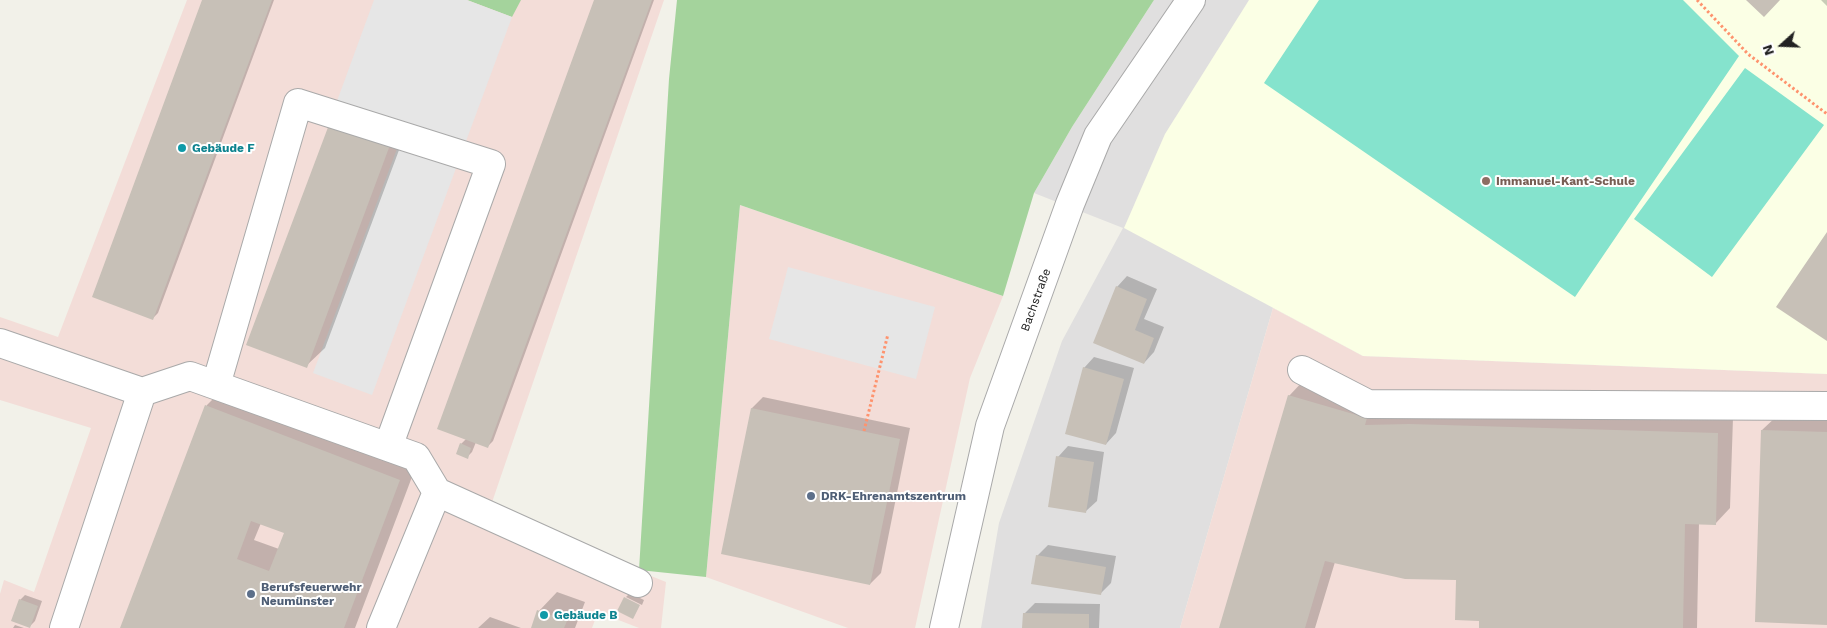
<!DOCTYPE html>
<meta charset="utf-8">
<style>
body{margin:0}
#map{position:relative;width:1827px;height:628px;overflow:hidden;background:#f2f1e9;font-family:"Work Sans",sans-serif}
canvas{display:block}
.north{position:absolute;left:1757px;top:20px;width:50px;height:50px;-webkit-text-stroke:4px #fff;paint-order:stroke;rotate:250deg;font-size:14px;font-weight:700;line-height:20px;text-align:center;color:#222}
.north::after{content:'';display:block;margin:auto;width:18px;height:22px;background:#222;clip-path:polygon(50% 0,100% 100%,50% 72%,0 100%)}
</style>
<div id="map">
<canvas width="1827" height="628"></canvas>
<div class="north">N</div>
</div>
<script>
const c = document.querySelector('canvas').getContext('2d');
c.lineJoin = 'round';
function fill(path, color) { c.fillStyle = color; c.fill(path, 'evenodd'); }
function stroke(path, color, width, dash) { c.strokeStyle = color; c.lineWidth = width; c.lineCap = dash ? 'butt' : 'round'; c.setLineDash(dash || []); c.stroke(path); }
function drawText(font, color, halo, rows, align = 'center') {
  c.font = font + ' "Work Sans",sans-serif'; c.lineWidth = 4; c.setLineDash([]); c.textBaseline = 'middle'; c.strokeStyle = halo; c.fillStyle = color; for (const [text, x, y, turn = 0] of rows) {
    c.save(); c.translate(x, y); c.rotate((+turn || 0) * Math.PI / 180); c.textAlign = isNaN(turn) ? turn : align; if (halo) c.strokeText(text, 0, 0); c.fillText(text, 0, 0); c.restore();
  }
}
fill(new Path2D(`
 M1154,0H1827V374L1363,356L1273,308L1180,628H981L999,523L1062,341L1123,228L1034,193L1072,127Z`), '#e0dfdf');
fill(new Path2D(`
 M187,0H664L489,511L666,582L661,628H639L598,612L592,628H0V594L4,580L34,592L91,428L0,400V317L58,337Z
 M740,205L1003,296L970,378L915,628H848L706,577Z
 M1273,308L1363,356L1827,374V628H1180Z`), '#f3ddd8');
fill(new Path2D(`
 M1249,0H1827V374L1363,356L1124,228L1165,134Z`), '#fbffe5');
fill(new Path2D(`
 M467,0H521L512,17Z
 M677,0H1154L1072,127L1034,193L1003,296L740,205L706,577L639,570L669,79Z`), '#a4d39c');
fill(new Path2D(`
 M1319,0H1683L1739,56L1575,297L1264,83Z
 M1745,68L1824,125L1712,277L1634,219Z`), '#85e3cd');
fill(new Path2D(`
 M374,0H467L512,17L372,395L313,373L401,138L333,112Z
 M788,267L935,307L916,379L769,339Z`), '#e6e6e6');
fill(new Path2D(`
 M203,0H274L158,313L153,318Z
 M595,0H654L493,441L488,446L476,442L472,452L467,457L461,444L466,439Z
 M1821,0H1827V6Z
 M349,104L408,126L325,348L306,366L331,123Z
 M1127,276L1157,289L1144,319L1164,327L1154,352L1144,363L1117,287Z
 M1094,357L1134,368L1116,433L1106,444L1084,368Z
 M1304,380L1381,403L1733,418L1730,508L1715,524L1699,523L1697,628H1480L1481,620L1457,579L1335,562L1315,628H1220L1289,396Z
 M225,387L418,461L355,628H121L207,405ZM261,523L285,532L279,549L254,540Z
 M763,397L910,428L881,573L870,584L722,553L752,408Z
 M1778,415L1827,417V623L1762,430Z
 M1068,446L1104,452L1097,501L1086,511L1058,457Z
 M1048,545L1116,556L1111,583L1100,594L1037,556Z
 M557,592L585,602L575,628H532L539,611Z
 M630,593L644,600L642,605L626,597Z
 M25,595L42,601L35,621L30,626L20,600Z
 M1035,603L1100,604L1099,628H1024V614Z
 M490,617L521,628H478Z
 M15,625L24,628H13Z`), '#0003');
fill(new Path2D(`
 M202,0H272L153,320L92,297Z
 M594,0H652L488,448L437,429Z
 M1746,0H1780L1764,17Z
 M330,122L390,145L307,368L246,345Z
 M1827,232V341L1776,307Z
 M1116,286L1147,299L1135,330L1154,338L1144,364L1093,343Z
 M1083,367L1124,379L1106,445L1065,434Z
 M1288,395L1367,418L1365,425L1409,424L1718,433L1716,525L1685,524L1683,628H1479V621L1455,620L1456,580L1405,579L1325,561L1305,628H1219Z
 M205,405L400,480L344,628H120ZM251,521L284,533L269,571L237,559Z
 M751,408L900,439L870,585L721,554Z
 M1761,430L1827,432V625L1755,622Z
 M460,443L471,448L468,459L456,454Z
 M1056,456L1094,462L1086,513L1048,507Z
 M1036,555L1106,567L1101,595L1031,584Z
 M624,597L640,605L633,619L617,611Z
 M19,599L38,606L30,628L11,621Z
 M537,610L567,621L564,628H531Z
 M1023,613L1089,614V628H1022Z`), '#c7c0b7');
const minor = new Path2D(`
 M0,343L142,392L190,376L416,457L437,492L638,583
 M1302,370L1368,404L1827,406
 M216,385L298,103L491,164L388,447
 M64,628L142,392
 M381,628L437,492
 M944,628L990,426L1070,204L1098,136L1191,0`);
stroke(minor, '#a9a9a9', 30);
stroke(new Path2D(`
 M1697,0L1748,54L1827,114
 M864,431L888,334`), '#fe936e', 3, [2.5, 2.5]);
stroke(minor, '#fff', 28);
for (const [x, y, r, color] of [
 [182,148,5,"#0f9aa8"],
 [1486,181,5,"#8d6e63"],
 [811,496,5,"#5c6f8a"],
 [251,594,5,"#5c6f8a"],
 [544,615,5,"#0f9aa8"]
]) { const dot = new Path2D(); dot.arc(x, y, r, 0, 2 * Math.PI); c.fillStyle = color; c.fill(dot); stroke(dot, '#fff', 2); }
drawText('bold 12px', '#0d838f', '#fff', [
 ["Gebäude F",192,148],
 ["Gebäude B",554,615]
], 'left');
drawText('bold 12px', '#785e54', '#fff', [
 ["Immanuel-Kant-Schule",1496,181]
], 'left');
drawText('12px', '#222', '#fff', [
 ["Bachstraße",1036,300,-70]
]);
drawText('bold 12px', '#4e5e75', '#fff', [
 ["DRK-Ehrenamtszentrum",821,496],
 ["Berufsfeuerwehr",261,587],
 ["Neumünster",261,601]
], 'left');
</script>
